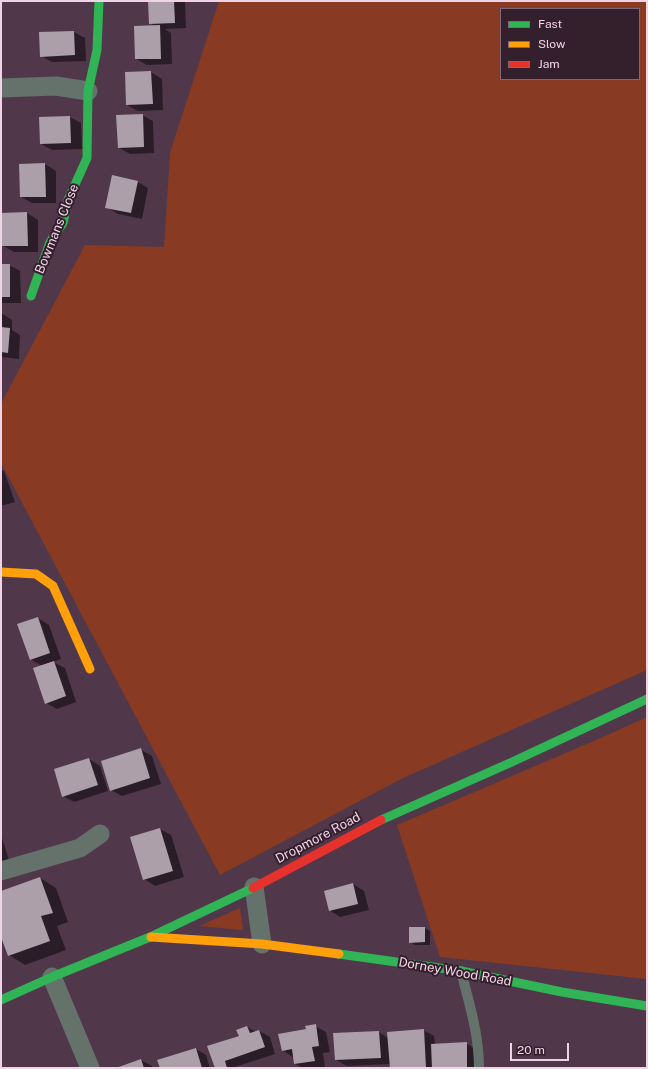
<!DOCTYPE html>
<style>
body{margin:0}
#map{position:relative;width:648px;height:1069px;overflow:hidden;background:#50384a;font-family:"Public Sans",sans-serif}
canvas{display:block}
.frame{position:absolute;inset:0;border:2px solid #f0d3e6;pointer-events:none}
.legend{position:absolute;left:500px;top:8px;width:140px;height:72px;box-sizing:border-box;background:#341f2d;border:1px solid #7f6777;margin:0;padding:5px 7px;list-style:none;font-size:12px;color:#f0d3e6}
.legend li{display:flex;align-items:center;gap:8px;height:20px}
.legend b{width:20px;border:1px solid #7f6777}
.scale{position:absolute;left:510px;top:1043px;width:59px;height:18px;box-sizing:border-box;border:2px solid #f0d3e6;border-top:0;padding-left:5px;font-size:12px;line-height:14px;white-space:nowrap;color:#f0d3e6;-webkit-text-stroke:3px #341f2d;paint-order:stroke}
</style>
<div id="map">
<canvas width="648" height="1069"></canvas>
<div class="frame"></div>
<ul class="legend">
<li><b style="height:5px;background:#30b455"></b>Fast</li>
<li><b style="height:5px;background:#ff9f0a"></b>Slow</li>
<li><b style="height:5px;background:#e5322d"></b>Jam</li>
</ul>
<div class="scale">20 m</div>
</div>
<script>
const c = document.querySelector('canvas').getContext('2d');
c.lineJoin = 'round';
function fill(path, color) { c.fillStyle = color; c.fill(path, 'evenodd'); }
function stroke(path, color, width, dash) { c.strokeStyle = color; c.lineWidth = width; c.lineCap = dash ? 'butt' : 'round'; c.setLineDash(dash || []); c.stroke(path); }
function drawText(font, color, halo, rows, align = 'center') {
  c.font = font + ' "Public Sans",sans-serif'; c.lineWidth = 4; c.setLineDash([]); c.textBaseline = 'middle'; c.strokeStyle = halo; c.fillStyle = color; for (const [text, x, y, turn = 0] of rows) {
    c.save(); c.translate(x, y); c.rotate((+turn || 0) * Math.PI / 180); c.textAlign = isNaN(turn) ? turn : align; if (halo) c.strokeText(text, 0, 0); c.fillText(text, 0, 0); c.restore();
  }
}
fill(new Path2D(`
 M219,1H647V670L403,778L220,875L1,463V404L85,245L164,247L170,153ZM501,9H639V79H501Z
 M647,717V979L440,957L397,825L594,741Z
 M240,908L243,930L199,926Z`), '#883b22');
fill(new Path2D(`
 M149,1H185L186,28L165,29L171,33L172,64L147,65L136,59L156,27L150,23Z
 M74,32L85,38L86,61L52,62L41,56Z
 M151,72L162,79L163,110L138,111L127,105L126,73Z
 M142,115L153,121L154,153L130,154L119,148Z
 M70,117L81,123L82,149L52,150L41,144Z
 M45,164L56,171V203H32L21,197Z
 M138,182L148,188L142,219L118,214L107,207Z
 M27,213L38,220V252H14L3,246Z
 M1,265H9L20,271L21,303H1Z
 M1,313L12,320V330L20,335L19,359L1,357Z
 M1,470L4,471L15,502L1,506Z
 M38,618L49,625L61,659L53,662L65,668L76,702L57,709L46,703L42,666L30,659Z
 M141,750L152,756L161,784L122,796L111,790Z
 M89,759L100,766L108,791L74,802L63,796Z
 M160,829L171,835L184,877L155,886L144,879Z
 M1,835L9,860L1,863Z
 M40,878L56,888L68,922L57,926L66,950L25,965L9,955L1,934V892Z
 M353,884L364,891L369,910L340,917L329,910Z
 M425,928L430,931V945H415L410,942Z
 M315,1026L326,1032L330,1052L323,1053L325,1067L303,1068L295,1064L293,1057L282,1050L307,1030Z
 M247,1027L256,1032L259,1031L270,1037L275,1054L235,1067L236,1068H216Z
 M423,1030L434,1036L435,1044H467L478,1050V1068H391L390,1064L347,1066L336,1060L334,1034L379,1032L388,1038Z
 M196,1049L206,1055L210,1068H161Z
 M141,1060L152,1066V1068H118Z`), '#0007');
fill(new Path2D(`
 M148,1H174L175,23L149,24Z
 M160,25L161,59H135L134,26Z
 M74,31L75,55L40,57L39,32Z
 M151,71L153,104L126,105L125,72Z
 M143,114L144,147L118,148L116,115Z
 M70,116L71,143L40,144L39,117Z
 M45,163L46,197H20L19,164Z
 M112,175L138,181L131,213L105,208Z
 M27,212L28,246H2L1,213Z
 M1,264H10V297H1Z
 M1,327L10,328L8,353L1,352Z
 M38,617L50,653L30,660L17,624Z
 M54,661L66,696L45,704L33,668Z
 M141,748L150,778L110,791L101,761Z
 M89,758L98,785L62,797L54,769Z
 M160,828L173,871L143,880L130,837Z
 M40,877L53,913L41,916L50,941L8,956L1,937V891Z
 M353,883L358,904L329,911L324,891Z
 M409,927H425V942L409,943Z
 M316,1024L319,1046L312,1047L315,1061L294,1064L292,1049L282,1051L278,1034L306,1029L305,1026Z
 M247,1026L250,1033L259,1030L265,1047L225,1061L227,1068H215L207,1046L239,1036L236,1030Z
 M424,1029L426,1068H390L387,1032Z
 M379,1031L381,1058L335,1060L333,1033Z
 M467,1042V1068H432L431,1044Z
 M196,1048L202,1068H160L157,1060Z
 M141,1059L144,1068H116Z`), '#ac9faa');
stroke(new Path2D(`
 M461,971C469,1003 479,1034 479,1068`), '#64726b', 10);
stroke(new Path2D(`
 M1,88L56,86L88,91
 M1,871L80,848L100,834
 M254,887L262,944
 M52,977L90,1068`), '#64726b', 19);
stroke(new Path2D(`
 M31,296L50,242L63,223L68,200L87,158L88,91L97,50L99,1
 M381,820L512,762L647,699
 M339,954L461,971L562,992L647,1006
 M1,1000L52,977L150,937L253,888`), '#30b455', 9);
stroke(new Path2D(`
 M1,572L36,574L53,586L90,669
 M151,937L262,944L339,954`), '#ff9f0a', 9);
stroke(new Path2D(`
 M253,888L381,820`), '#e5322d', 9);
drawText('13px', '#f0d3e6', '#341f2d', [
 ["Bowmans Close",57,229,-68],
 ["Dropmore Road",318,838,-28],
 ["Dorney Wood Road",455,972,10]
]);
</script>
